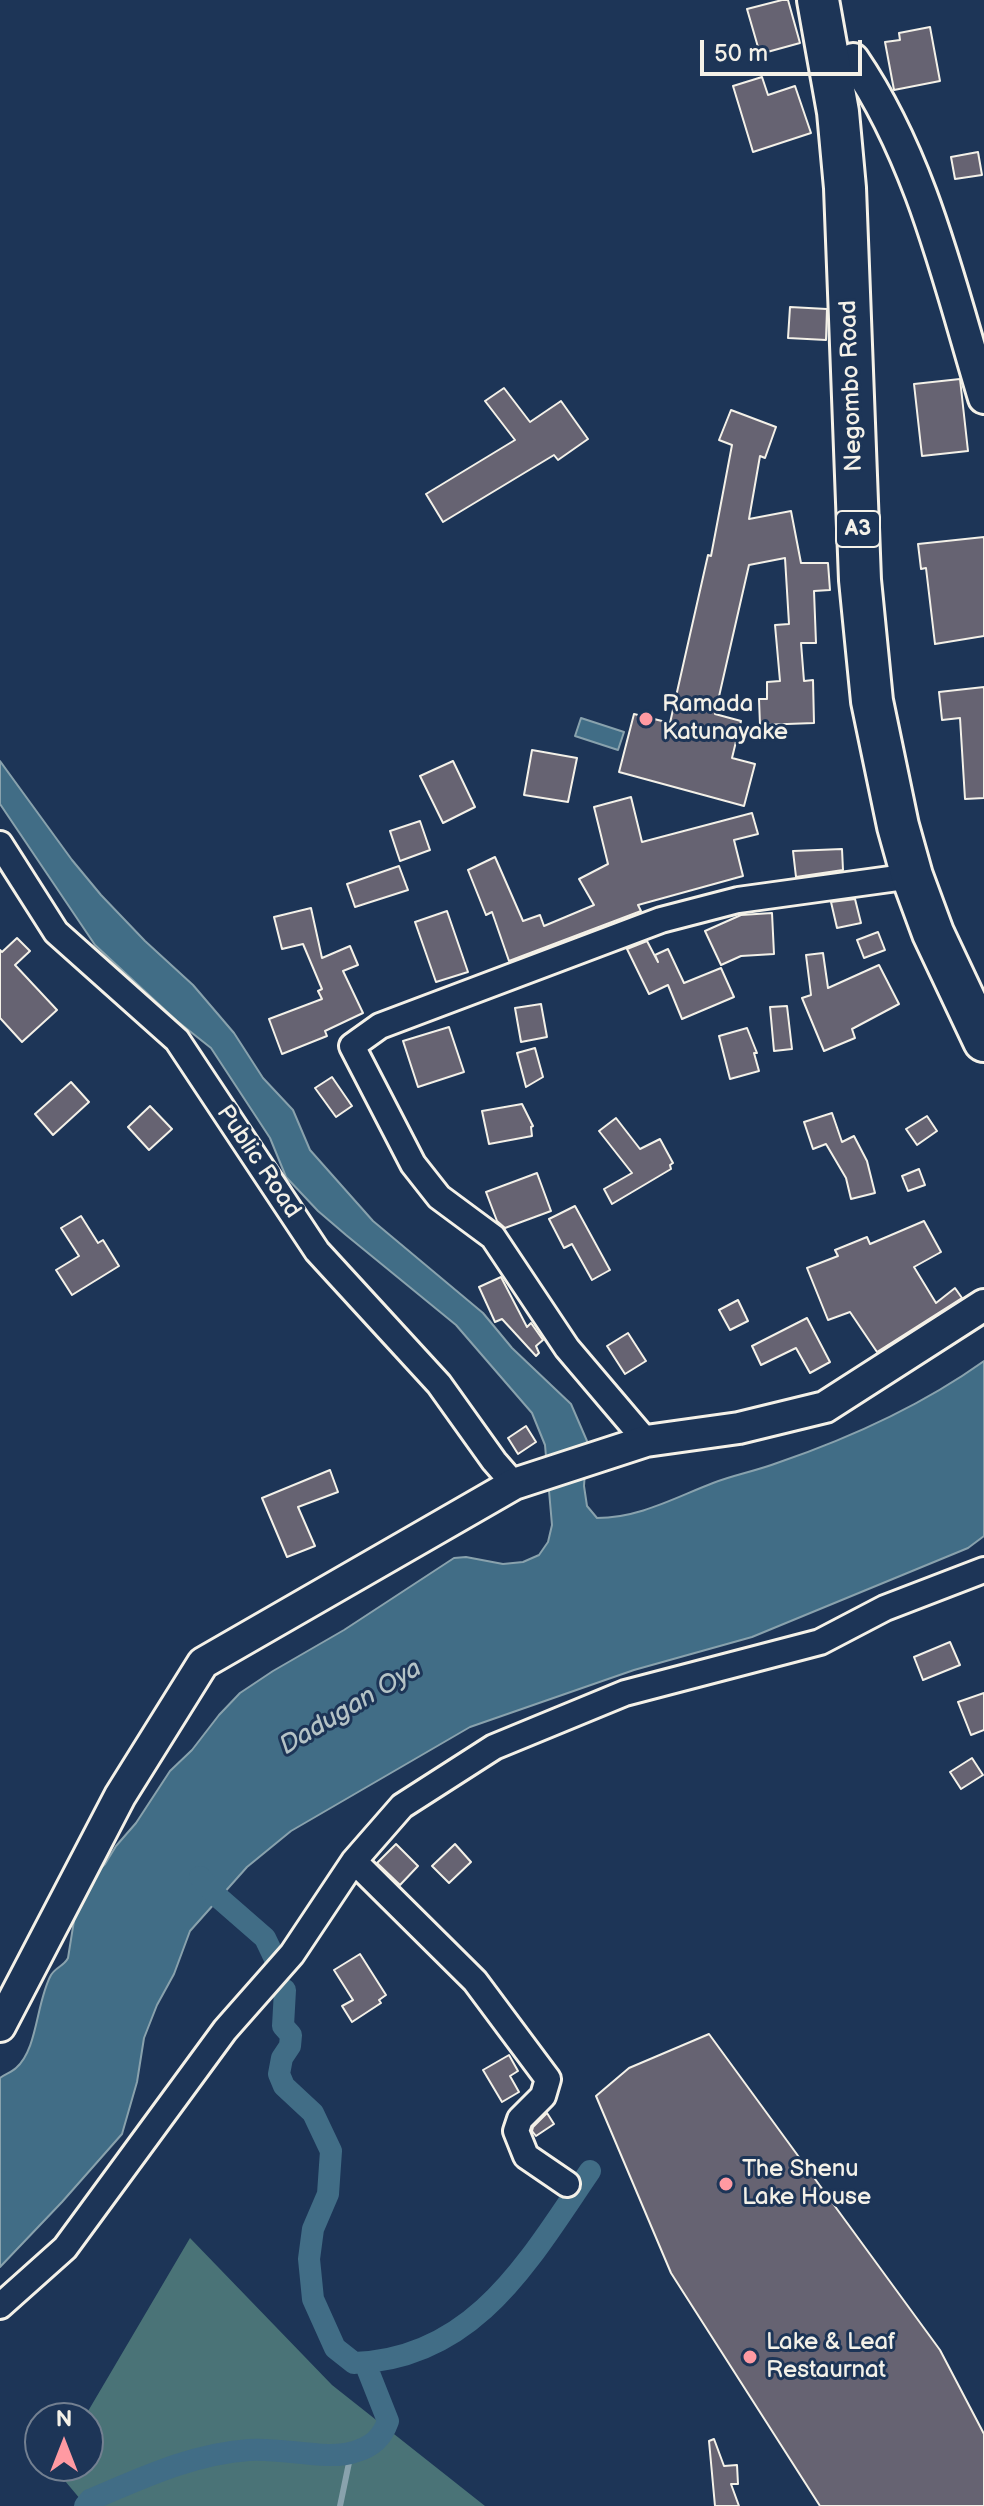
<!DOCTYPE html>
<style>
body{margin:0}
#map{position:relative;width:984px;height:2506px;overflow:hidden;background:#1d3557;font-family:"Balsamiq Sans",sans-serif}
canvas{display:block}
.north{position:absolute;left:24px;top:2402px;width:80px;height:80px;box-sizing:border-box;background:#1d3557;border:2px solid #738091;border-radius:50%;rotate:0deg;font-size:22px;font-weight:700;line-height:32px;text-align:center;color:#f4f1e8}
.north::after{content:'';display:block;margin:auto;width:28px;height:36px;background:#ff9aa2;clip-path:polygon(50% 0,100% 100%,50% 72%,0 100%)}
.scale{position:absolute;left:700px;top:40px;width:162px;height:36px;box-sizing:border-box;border:4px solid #f4f1e8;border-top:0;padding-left:10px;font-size:24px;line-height:28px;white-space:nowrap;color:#f4f1e8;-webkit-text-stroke:6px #1d3557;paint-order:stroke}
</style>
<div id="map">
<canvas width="984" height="2506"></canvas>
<div class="north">N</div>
<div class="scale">50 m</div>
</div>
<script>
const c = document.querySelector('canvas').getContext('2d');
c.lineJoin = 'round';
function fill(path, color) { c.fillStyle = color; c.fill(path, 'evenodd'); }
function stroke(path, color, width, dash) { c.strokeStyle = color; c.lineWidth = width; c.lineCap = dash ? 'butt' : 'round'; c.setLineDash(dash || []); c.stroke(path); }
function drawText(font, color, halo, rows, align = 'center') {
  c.font = font + ' "Balsamiq Sans",sans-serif'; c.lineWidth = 6; c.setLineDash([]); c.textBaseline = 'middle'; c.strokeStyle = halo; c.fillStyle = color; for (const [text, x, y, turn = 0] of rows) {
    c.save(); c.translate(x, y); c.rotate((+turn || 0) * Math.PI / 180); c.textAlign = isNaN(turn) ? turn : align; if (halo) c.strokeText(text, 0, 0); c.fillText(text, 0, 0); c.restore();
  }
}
fill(new Path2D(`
 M190,2238L332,2385L485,2506H86L55,2469L56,2466H88V2418H84Z`), '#4a7377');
const water = new Path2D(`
 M581,718L624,732L618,750L575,736Z
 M0,761L72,860L101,895L145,941L193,985L234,1033L263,1078L293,1110L310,1150L373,1221L483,1313L512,1348L571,1404L587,1441L584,1486L587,1506L597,1518C639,1518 674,1498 713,1483C733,1475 756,1471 777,1463C850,1438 921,1406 984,1361V1536L968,1548L752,1637L634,1670L470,1727L291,1831L247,1867L190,1931L174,1974L157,2005L144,2038L137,2082L122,2134L62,2202L0,2267V2078C5,2074 12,2072 16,2068C38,2049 36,2002 51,1975C56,1967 64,1966 68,1958L76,1908L92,1877L105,1864L116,1846L136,1823L170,1771L192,1750L219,1715L240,1693L273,1671L344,1630L454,1558L466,1557L503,1564L523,1562L539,1555L548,1542L552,1525L545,1445L532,1413L456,1325L346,1235L318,1211L286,1177L270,1138L211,1048L177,1021L95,945L0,804Z`);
fill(water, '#416d86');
stroke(water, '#89a2ad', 2);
stroke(new Path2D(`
 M340,2506L351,2453`), '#89a2ad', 6);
stroke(new Path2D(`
 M200,1877L218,1897L265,1938L276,1961
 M285,1990L283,2026L291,2035L290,2046L282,2058L279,2074L284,2086L313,2113L331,2151L328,2194L313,2229L309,2259L313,2299L335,2348L354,2363C475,2359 529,2260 590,2171
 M85,2506L90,2500C142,2478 192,2454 249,2450C280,2447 328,2461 354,2452C372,2447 382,2438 388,2421L365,2363`), '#416d86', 22);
const building = new Path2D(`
 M782,0H788L800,43L760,54L747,9Z
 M930,27L940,81L894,90L885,42L900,40L899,33Z
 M762,77L768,95L795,86L811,133L753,152L733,86Z
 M978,152L982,175L955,179L951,157Z
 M790,307L827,309L826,340L788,338Z
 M960,379L968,451L922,456L914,384Z
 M504,388L530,422L561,401L588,439L558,460L554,455L443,522L426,494L515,440L485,401Z
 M731,410L776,427L765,458L760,456L749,519L791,511L801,563H828L830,590L814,591L816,643H801L804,681L813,680L814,723L760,725L759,699H767V682L780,681L775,625L789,624L785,558L749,565L715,714L741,721L732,758L755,764L744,806L619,772L634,714L670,723L708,555L711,556L732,445L719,440Z
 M984,537V636L935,644L926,568L921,569L918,544Z
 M984,687V798L965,799L960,718L942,720L939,692Z
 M532,750L577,758L568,802L524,795Z
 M453,761L475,807L443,823L420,776Z
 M631,797L642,842L752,813L758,834L734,840L743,876L638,905L641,911L509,961L492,912L486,915L468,870L495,857L523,921L540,915L544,926L594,905L579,879L608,864L594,807Z
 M420,821L430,850L400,861L390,831Z
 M842,849L843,870L796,877L793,851Z
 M399,866L408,890L355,907L347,884Z
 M855,899L861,923L837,928L831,902Z
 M311,908L322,958L350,946L358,965L343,971L363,1013L325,1031L327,1036L282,1054L269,1019L322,999L318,991L322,989L303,944L282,949L274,917Z
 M447,911L468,972L436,982L415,922Z
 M772,913L774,954L741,956L721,965L705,931L741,915Z
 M878,932L885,950L864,958L857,940Z
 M17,938L30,951L15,965L57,1010L22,1042L0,1018V950L2,952Z
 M647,941L658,962L655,955L668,949L684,983L721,968L734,997L682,1019L668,985L649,994L627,949Z
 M823,953L828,988L879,965L899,1004L852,1029L855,1038L824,1051L802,998L811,995L806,955Z
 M541,1004L547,1037L521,1042L515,1008Z
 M787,1006L792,1049L774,1051L770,1007Z
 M449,1027L464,1072L418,1087L403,1041Z
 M747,1028L757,1053H754L759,1071L730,1079L719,1036Z
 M535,1048L543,1077L526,1087L517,1053Z
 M332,1077L352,1106L336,1117L315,1088Z
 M71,1082L89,1102L53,1135L35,1114Z
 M522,1104L533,1126L531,1127L532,1136L489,1144L482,1111Z
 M150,1106L172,1129L149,1150L128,1127Z
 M832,1113L842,1142L854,1136L867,1161L875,1193L851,1199L846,1178L826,1144L813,1149L804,1122Z
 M927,1116L937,1131L917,1145L906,1129Z
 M616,1118L640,1149L660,1139L673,1163L670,1165L671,1169L612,1204L604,1189L632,1173L599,1131Z
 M919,1169L925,1185L908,1191L902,1176Z
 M537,1173L551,1211L505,1228L497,1221L486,1192Z
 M575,1206L610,1270L592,1280L572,1244L564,1248L549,1219Z
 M81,1216L98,1243L103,1240L119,1266L72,1295L56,1270L79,1256L61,1228Z
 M924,1221L941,1252L914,1267L936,1303L955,1288L962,1298L877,1352L850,1312L828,1320L807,1268L838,1256L835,1250L867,1237L870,1244Z
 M501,1277L527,1327L531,1323L543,1340L536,1346L539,1353L536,1356L502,1319L495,1322L479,1287Z
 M738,1300L748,1321L730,1330L719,1310Z
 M807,1318L830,1362L810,1373L796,1348L761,1365L752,1346Z
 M628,1333L646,1361L625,1374L607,1346Z
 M526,1426L536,1442L518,1454L508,1438Z
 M330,1470L338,1492L298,1507L315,1546L287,1557L262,1498Z
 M950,1642L960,1665L923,1680L914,1657Z
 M984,1693V1730L971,1735L958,1702Z
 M972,1758L983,1775L961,1789L950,1772Z
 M396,1844L418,1866L400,1885L377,1863Z
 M455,1844L471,1862L449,1883L432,1866Z
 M360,1954L386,1995L379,2000L381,2003L352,2022L342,2006L353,2000L334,1970Z
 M709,2034L940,2350L984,2434V2506H820L671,2273L596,2096L629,2068Z
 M509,2055L518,2071L510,2076L519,2092L502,2102L483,2070Z
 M547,2113L554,2124L536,2136L532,2131L533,2127Z
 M714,2439L724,2466L737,2465L738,2484H731L739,2506H715L709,2441Z`);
fill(building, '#666372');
stroke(building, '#f4f1e8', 2);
const minor = new Path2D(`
 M0,844L56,932L177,1040L317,1251L439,1384L494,1461L514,1484
 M646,1441L567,1348L493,1237L439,1197L413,1164L352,1046L380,1026L661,920L738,900L912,876
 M354,1861L475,1981L548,2079L543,2096L520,2119L516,2131L526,2156L567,2184
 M0,2306L65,2248L225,2030L292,1954L354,1861L402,1806L494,1747L625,1693L820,1642L885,1608L984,1570`);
const tertiary = new Path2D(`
 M853,59C922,160 949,282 984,398
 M0,2026L120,1796L203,1663L514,1484L646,1441L739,1428L825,1407L984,1305`);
const trunk = new Path2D(`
 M818,0L838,112L845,188L860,580L872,701L898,826L912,876L933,933L984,1041`);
stroke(minor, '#f4f1e8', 30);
stroke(tertiary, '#f4f1e8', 36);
stroke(trunk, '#f4f1e8', 46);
stroke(minor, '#1d3557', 24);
stroke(tertiary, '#1d3557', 30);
stroke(trunk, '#1d3557', 40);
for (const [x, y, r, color] of [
 [646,719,8,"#ff9aa2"],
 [726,2184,8,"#ff9aa2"],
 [750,2357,8,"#ff9aa2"]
]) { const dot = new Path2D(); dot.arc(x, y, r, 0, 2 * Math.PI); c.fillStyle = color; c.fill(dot); stroke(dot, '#1d3557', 3); }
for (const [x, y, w] of [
 [858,529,44]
]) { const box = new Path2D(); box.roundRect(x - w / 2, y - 18, w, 36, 6); c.fillStyle = '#1d3557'; c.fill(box); stroke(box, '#f4f1e8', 2); }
drawText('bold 22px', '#f4f1e8', null, [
 ["A3",858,529]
]);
drawText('24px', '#f4f1e8', '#1d3557', [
 ["Negombo Road",852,386,-92],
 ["Public Road",258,1162,56]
]);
drawText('24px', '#f4f1e8', '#1d3557', [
 ["Ramada",662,705],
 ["Katunayake",662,733],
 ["The Shenu",742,2170],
 ["Lake House",742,2198],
 ["Lake & Leaf",766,2343],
 ["Restaurnat",766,2371]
], 'left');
drawText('italic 26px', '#b5c3c6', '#1d3557', [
 ["Dadugan Oya",351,1708,-31]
]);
</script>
